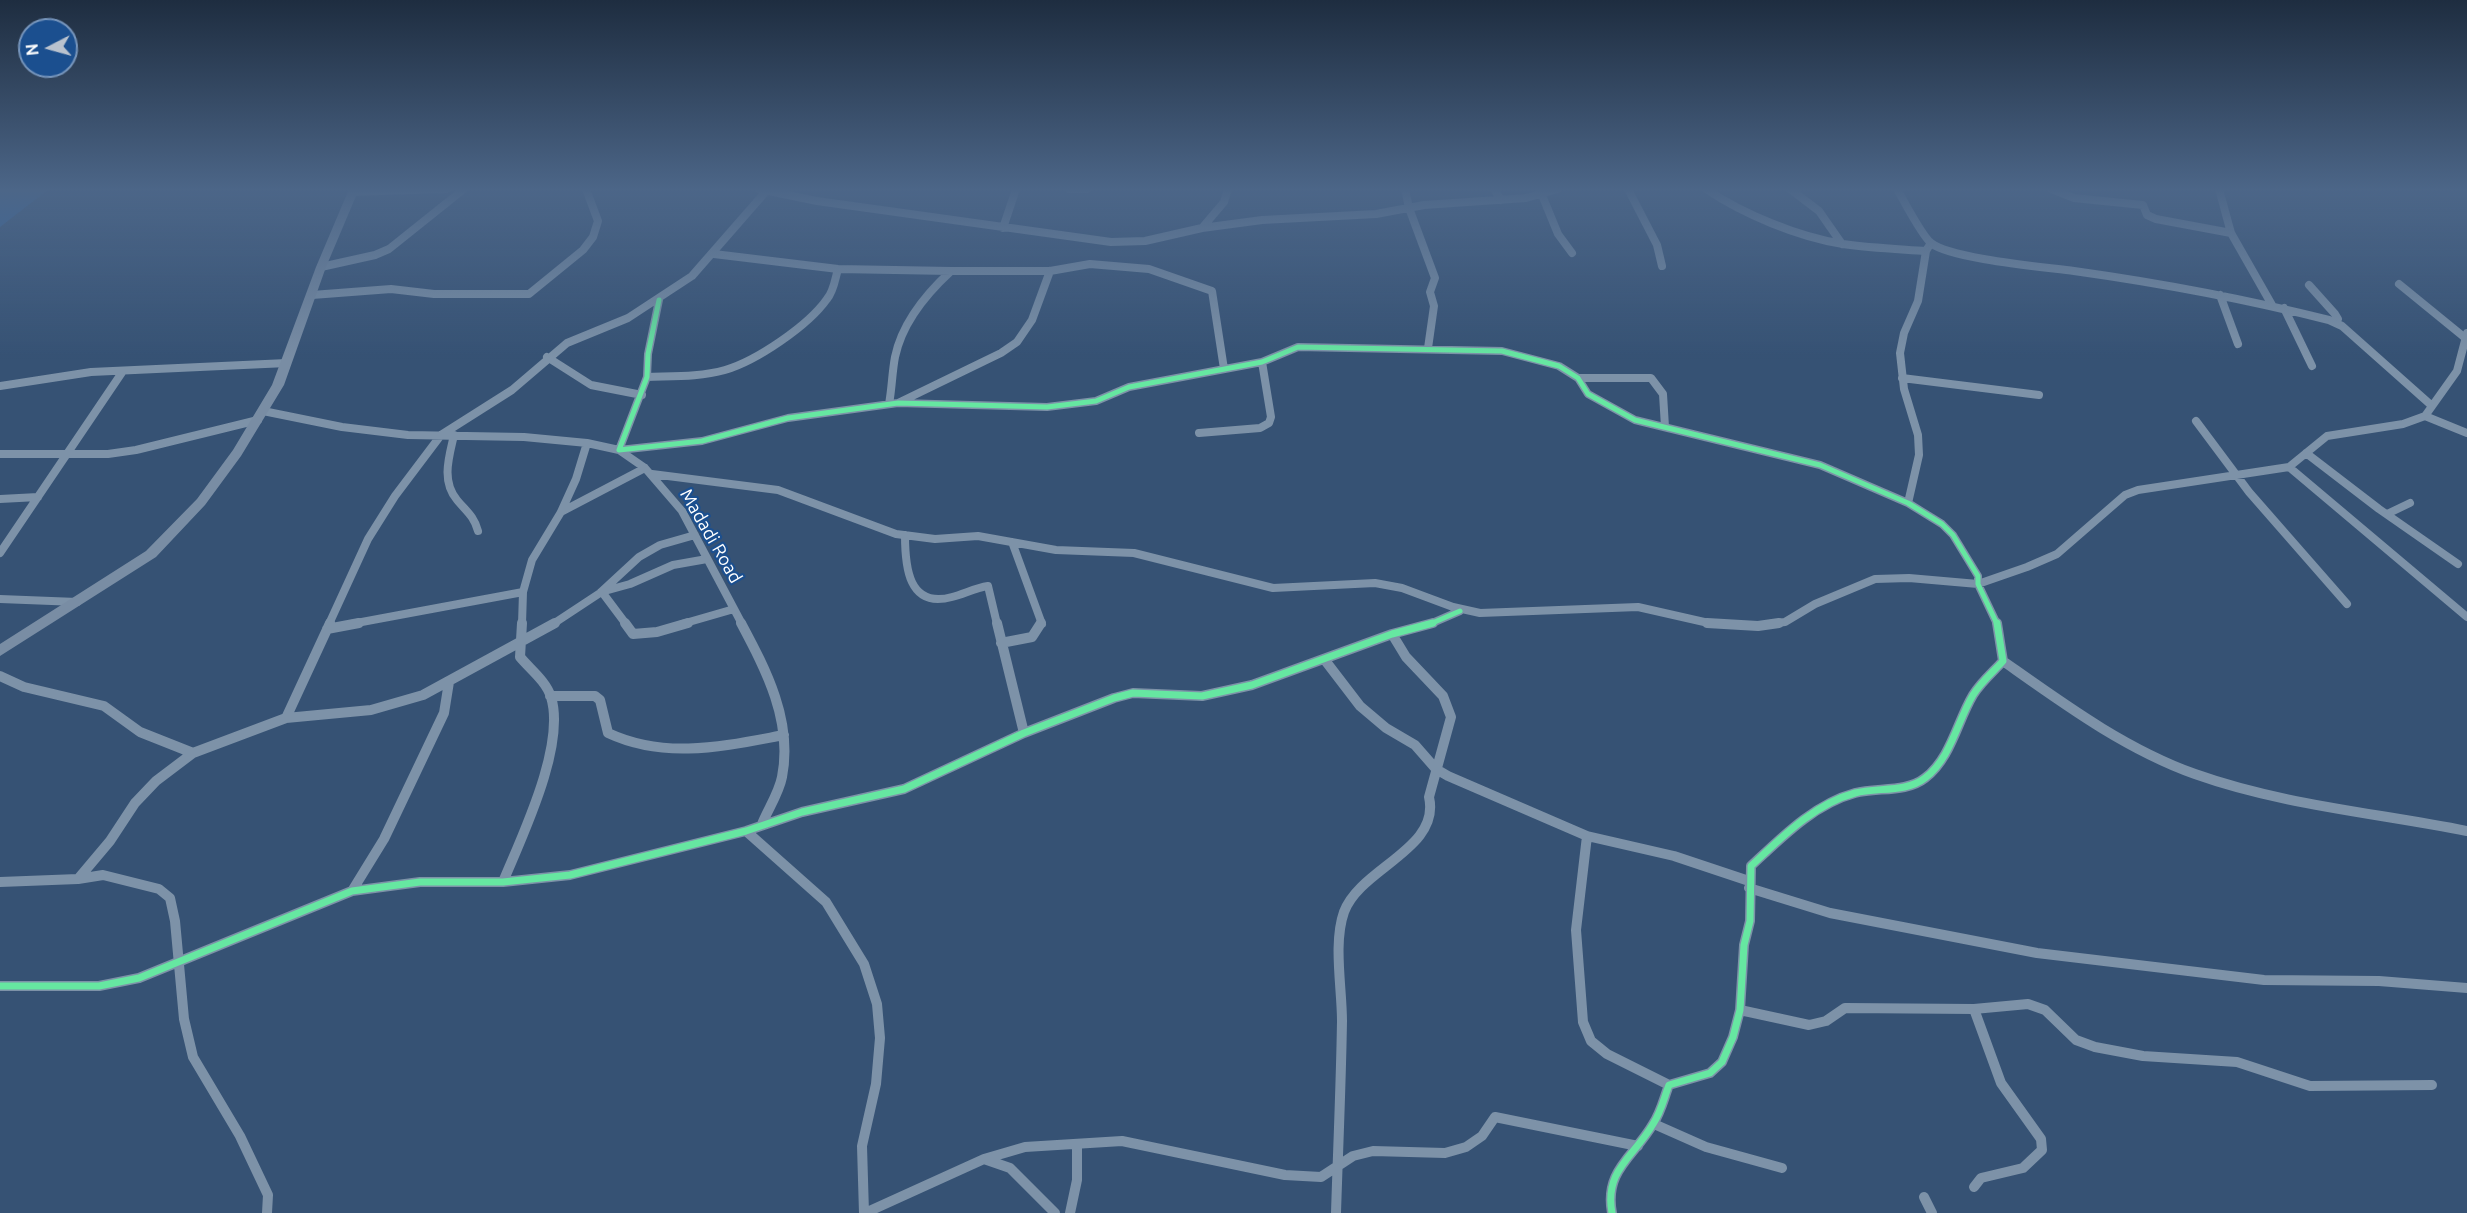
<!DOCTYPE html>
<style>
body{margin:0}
#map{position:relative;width:2467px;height:1213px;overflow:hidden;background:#365274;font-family:Ubuntu,sans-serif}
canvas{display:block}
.north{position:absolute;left:18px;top:18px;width:60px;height:60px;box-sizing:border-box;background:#1b4f8f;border:2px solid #7695bc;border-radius:50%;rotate:264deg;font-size:16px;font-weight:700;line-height:24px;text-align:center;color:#fff}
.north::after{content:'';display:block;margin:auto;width:21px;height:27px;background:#b9c2ce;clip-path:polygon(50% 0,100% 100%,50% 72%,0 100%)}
</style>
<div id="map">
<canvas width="2467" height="1213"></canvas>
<div class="north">N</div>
</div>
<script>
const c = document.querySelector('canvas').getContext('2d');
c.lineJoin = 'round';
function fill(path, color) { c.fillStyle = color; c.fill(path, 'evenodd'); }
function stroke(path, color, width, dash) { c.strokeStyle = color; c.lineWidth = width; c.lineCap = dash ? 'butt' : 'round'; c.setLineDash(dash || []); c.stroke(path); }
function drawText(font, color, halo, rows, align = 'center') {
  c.font = font + ' Ubuntu,sans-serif'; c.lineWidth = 4.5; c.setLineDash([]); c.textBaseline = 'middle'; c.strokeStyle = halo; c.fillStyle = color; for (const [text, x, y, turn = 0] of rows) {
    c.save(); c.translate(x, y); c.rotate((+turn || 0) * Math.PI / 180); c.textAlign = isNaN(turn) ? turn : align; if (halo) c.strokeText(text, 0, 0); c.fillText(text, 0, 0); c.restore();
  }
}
fill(new Path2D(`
 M0,189H49L0,227Z`), '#2f66a5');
stroke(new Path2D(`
 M759,189L817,201L1111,242L1145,241L1202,228L1262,220L1376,214L1424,205L1526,198L1558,189
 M1069,189H1087
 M1405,189L1409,208L1435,278L1430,292L1434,306L1428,348
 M1494,189L1501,200
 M1628,189L1657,245L1662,266
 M1706,189C1743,214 1798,237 1843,244C1870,248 1898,249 1926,251L1929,246
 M1790,189L1819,211L1842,244
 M1897,189C1904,201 1922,236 1931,243C1951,259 2045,267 2074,271C2160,283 2245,299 2329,320L2342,326L2431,405
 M2051,189L2074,198L2143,205L2147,215L2156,219L2231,233
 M2219,189L2231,233L2272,305
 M352,192L447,189
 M1542,195L1558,234L1572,253
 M1003,228L1016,189
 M1202,228L1224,202L1228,189
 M714,254L838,269L951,271
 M321,267L375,255L389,249L464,189
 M2399,284L2464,337
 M2309,285L2335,314L2338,319L2336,323
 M312,295L391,289L434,294H529L583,250L593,237L598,221L586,189
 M2220,295L2238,344
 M659,300L648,354L647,377L619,450L702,441L788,418L898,403L1047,407L1096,401L1129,387L1262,362L1298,347L1502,351L1559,366L1578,378L1588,394L1635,420L1820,465L1908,503L1942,524L1953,535L1978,576V584L1997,624
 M2284,308L2312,366
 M547,357L591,385L642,395
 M647,377C673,376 700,377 725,370C756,361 808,326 827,299C834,291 835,279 838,269
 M1578,378H1651L1663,394L1665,427
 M1902,378L2039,395
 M0,386L91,372L287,363
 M898,403L1001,353L1017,342L1032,320L1050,271
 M889,404C892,388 892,373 895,357C902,323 926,294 951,271H1050L1090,264L1149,269L1212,291L1224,369
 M263,411L342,427L408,435L524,437L587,443L619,450L645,468L682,511L742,624
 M2425,416L2467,433
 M2196,421L2249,492L2347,604
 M1199,433L1260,428L1269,423L1271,417L1262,362
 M454,435C449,457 441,481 457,500C466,511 474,516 478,531
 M2306,453L2379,509L2458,564
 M0,454H108L136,450L258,420
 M2289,467L2467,617
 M652,474L778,490L896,534L935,539L978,536L1056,550L1134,553L1273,588L1375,583L1402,588L1453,607L1480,613L1638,607L1713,624
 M0,499L38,497
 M1908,503L1919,455L1918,435L1904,389L1900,353L1904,333L1918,301L1926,251
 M561,512L645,468
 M2387,514L2410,503
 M905,535C905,566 908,609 952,597C964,594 975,588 988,586L997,624
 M1012,542L1042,624
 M0,553L123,371
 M601,592L630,584L673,565L707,559
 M602,592L626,624
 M0,599L77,602
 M329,624L368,539L395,496L441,435L512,390L567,343L628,318L692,276L768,189
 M351,624L523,592
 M522,624L523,592L532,560L561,512L576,479L587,443
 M553,624L600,593L639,557L660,545L695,535
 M682,624L734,609
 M1430,624L1460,611
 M1769,624L1785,622L1815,604L1875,579L1909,578L1978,584L2027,567L2057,554L2125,495L2138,490L2289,467L2327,436L2403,424L2425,416L2457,371L2467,333`), '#7d92a8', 8);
stroke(new Path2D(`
 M625,623L633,634L657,632L688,623
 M741,623C766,670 793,721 782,777C779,793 768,809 762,824
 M997,623L1024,733
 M1707,623L1758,626L1779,623
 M327,629L359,623
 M1001,643L1032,637L1041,623
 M1324,659L1360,706L1386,728L1415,745L1436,769L1448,776L1587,836L1674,856L1749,881
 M2003,661C2064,704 2125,749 2195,774C2282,805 2377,813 2467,831
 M0,676L24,687L104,706L140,732L193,753
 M550,696H595L600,700L608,733C666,760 724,746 784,735
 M286,718L330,623
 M746,831L826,902L864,964L877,1004L880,1038L876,1084L862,1146L864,1213
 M1587,836L1576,930L1583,1022L1591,1041L1607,1054L1669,1085
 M78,879L110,841L135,803L156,781L193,753L286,718L371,710L423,695L555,623
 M0,882L78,879L103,875L159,889L170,898L175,921L184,1019L193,1057L240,1136L268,1195L267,1213
 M503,882C522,836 566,746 551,697C546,681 530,669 520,657L522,623
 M1749,888L1830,913L2037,953L2264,980L2379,981L2467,988
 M352,891L384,839L444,713L449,682
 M0,986H99L139,978L352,891L420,882H503L570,875L746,831L802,812L904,789L1024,733L1114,698L1133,693L1202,696L1252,685L1392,634L1433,623
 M1974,1009L2001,1083L2041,1139L2042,1150L2023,1168L1981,1178L1974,1187
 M1740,1010L1809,1025L1826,1021L1845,1008L1974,1009L2028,1004L2045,1010L2076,1040L2095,1047L2143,1056L2237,1062L2310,1086L2432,1085
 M1654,1124L1706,1147L1782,1168
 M984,1159L1010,1168L1055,1213
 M1924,1197L1932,1213
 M865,1213L984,1159L1025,1147L1122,1141L1285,1175L1321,1177L1353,1156L1373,1151L1445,1153L1466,1147L1482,1136L1495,1117L1638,1146
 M1070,1213L1077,1180V1146
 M1336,1213C1338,1149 1341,1085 1342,1021C1342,988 1333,943 1344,912C1360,868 1441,849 1429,797L1451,717L1443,696L1406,657L1392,634
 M1612,1213C1604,1170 1634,1157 1653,1124C1661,1112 1664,1098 1669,1085L1710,1073L1722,1062L1733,1037L1740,1010L1744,945L1750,921L1751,866C1781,838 1814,804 1855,793C1877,787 1906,793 1925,778C1951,758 1957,722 1973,695C1981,682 1993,672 2003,661L1997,623`), '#7d92a8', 10);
fill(new Path2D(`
 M349,189H359L326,267L284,385L241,456L205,505L156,557L0,656V644L146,551L197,499L233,450L272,385L316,267Z`), '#798da4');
stroke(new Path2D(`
 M659,300L648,354L647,377L619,450L702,441L788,418L898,403L1047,407L1096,401L1129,387L1262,362L1298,347L1502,351L1559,366L1578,378L1588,394L1635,420L1820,465L1908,503L1942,524L1953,535L1978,576V584L1997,624
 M1430,624L1460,611`), '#66e7a1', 5);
stroke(new Path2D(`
 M0,986H99L139,978L352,891L420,882H503L570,875L746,831L802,812L904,789L1024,733L1114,698L1133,693L1202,696L1252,685L1392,634L1433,623
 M1612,1213C1604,1170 1634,1157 1653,1124C1661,1112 1664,1098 1669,1085L1710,1073L1722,1062L1733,1037L1740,1010L1744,945L1750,921L1751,866C1781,838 1814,804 1855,793C1877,787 1906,793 1925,778C1951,758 1957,722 1973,695C1981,682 1993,672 2003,661L1997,623`), '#66e7a1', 7);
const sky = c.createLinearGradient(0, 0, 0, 359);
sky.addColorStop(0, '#1e2d40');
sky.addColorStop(0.53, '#4c6688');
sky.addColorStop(1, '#4c668800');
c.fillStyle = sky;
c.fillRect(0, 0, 2467, 359);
drawText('18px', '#fff', '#1b4f8f', [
 ["Madadi Road",711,536,60]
]);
</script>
